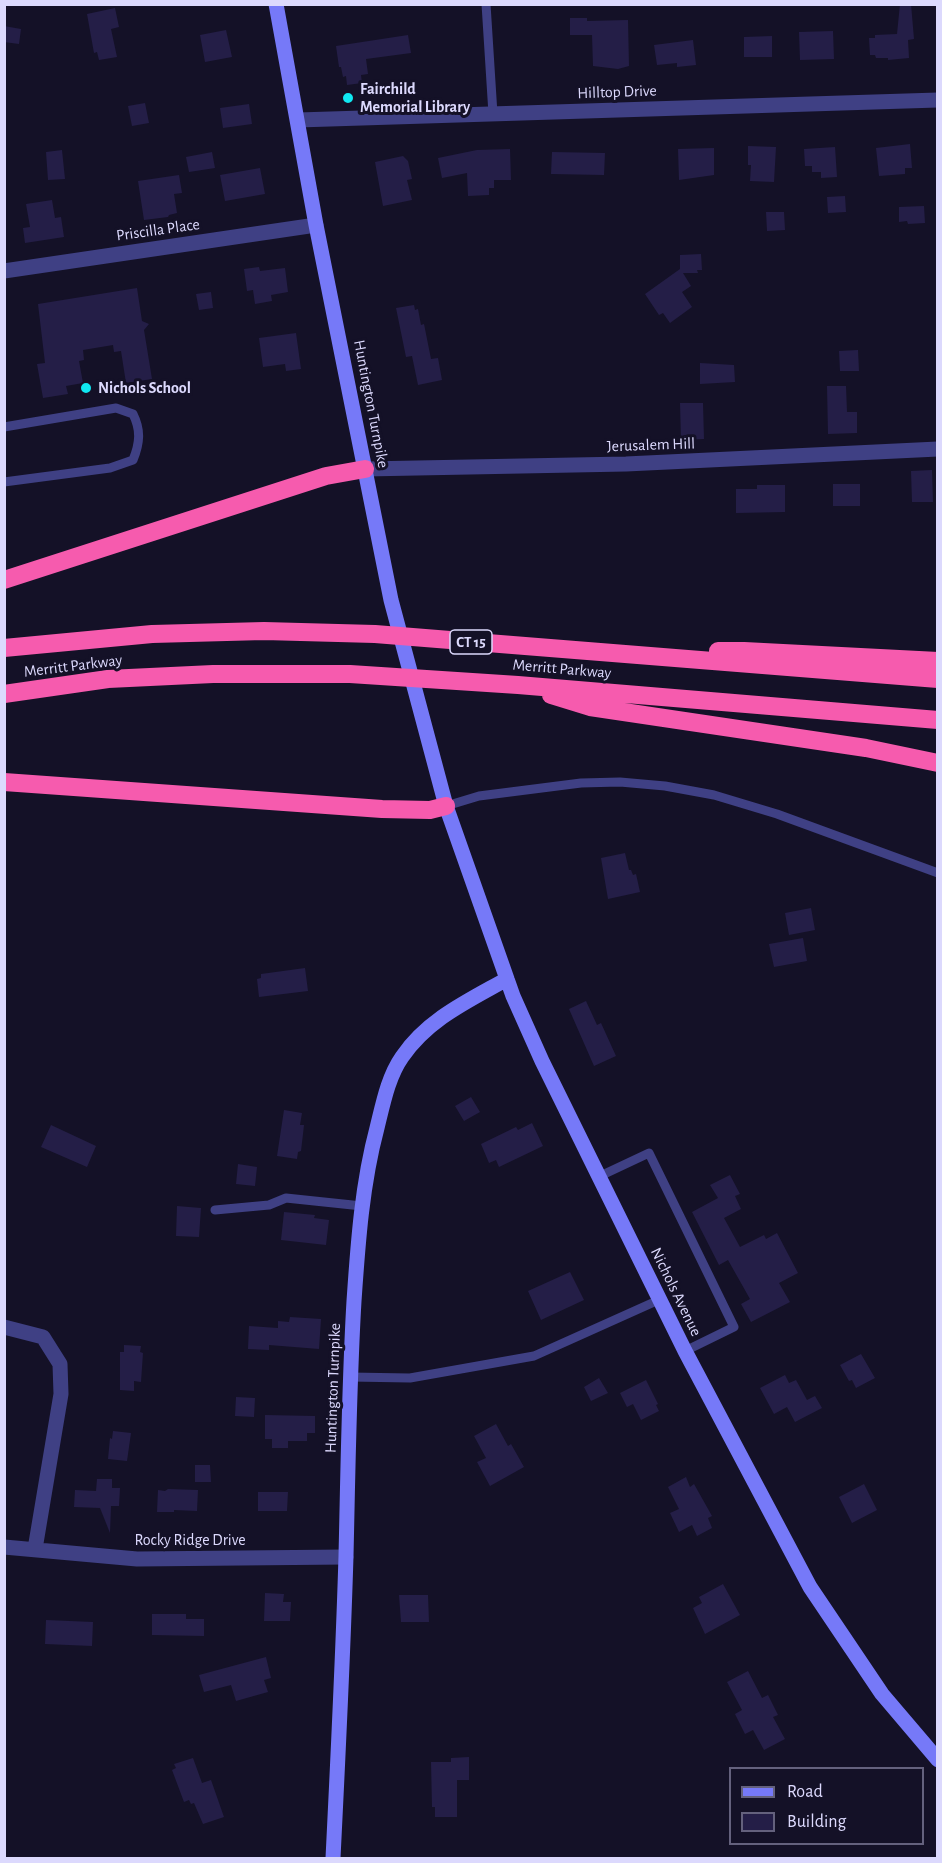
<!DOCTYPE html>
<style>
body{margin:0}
#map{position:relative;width:942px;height:1863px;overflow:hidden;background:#141127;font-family:"Alegreya Sans",sans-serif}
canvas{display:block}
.frame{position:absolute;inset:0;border:6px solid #dcd9fd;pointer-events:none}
.legend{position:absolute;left:729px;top:1767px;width:195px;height:78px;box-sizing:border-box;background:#141127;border:2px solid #64617d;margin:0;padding:8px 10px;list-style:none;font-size:18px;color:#dcd9fd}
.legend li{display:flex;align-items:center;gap:12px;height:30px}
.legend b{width:30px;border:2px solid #64617d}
</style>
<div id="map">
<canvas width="942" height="1863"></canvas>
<div class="frame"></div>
<ul class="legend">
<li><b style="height:8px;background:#7679f8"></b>Road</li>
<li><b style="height:16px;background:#241e47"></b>Building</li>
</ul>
</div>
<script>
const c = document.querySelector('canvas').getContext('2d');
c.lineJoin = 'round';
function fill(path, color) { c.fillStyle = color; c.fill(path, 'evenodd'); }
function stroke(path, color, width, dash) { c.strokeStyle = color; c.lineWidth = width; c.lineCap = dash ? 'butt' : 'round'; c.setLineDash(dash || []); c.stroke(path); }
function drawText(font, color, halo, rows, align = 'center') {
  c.font = font + ' "Alegreya Sans",sans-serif'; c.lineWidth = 6; c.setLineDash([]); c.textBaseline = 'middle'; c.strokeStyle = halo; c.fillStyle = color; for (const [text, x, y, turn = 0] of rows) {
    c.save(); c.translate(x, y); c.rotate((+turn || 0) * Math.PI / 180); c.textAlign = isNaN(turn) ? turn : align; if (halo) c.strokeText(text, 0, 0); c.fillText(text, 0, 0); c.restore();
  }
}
fill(new Path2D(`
 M900,4H911L914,39L908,40L909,58L888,60V58H876L875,55H870L869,38H875V35L897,34Z
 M115,8L119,27L111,29L117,57L99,60L97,52L94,53L87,14Z
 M570,18H587V21L628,20L629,66L618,69L593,66L592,35H570Z
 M4,26L21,29L19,44L4,42Z
 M226,30L232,57L205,62L200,35Z
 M833,31L834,59L800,60L799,32Z
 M408,35L411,53L366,59L368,74L361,75L362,83L347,85L346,76L343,77L341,67H339L336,46Z
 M772,36V57H744V37Z
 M693,40L696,65L677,67V63L657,65L654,45Z
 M145,103L149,123L132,126L128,106Z
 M249,104L252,124L223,128L220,108Z
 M910,144L912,168H905V174L879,176L876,148Z
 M748,146L776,147L774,182L750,181L751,165H748Z
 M835,147L837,177L821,178V172H812V166H805L804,149Z
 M714,148V175L679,180L678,149Z
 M510,149L511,180H494V188H489V195L468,196L467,173L442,178L438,158L477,150Z
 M62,150L65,179L48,180L46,152Z
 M212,152L215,168L189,172L186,157Z
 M552,152L605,153L604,175L551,174Z
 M403,156L408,161L412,179L407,180L412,200L383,206L375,162Z
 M260,168L265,194L225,201L220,175Z
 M179,175L182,193L174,194L177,213L169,215L168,217L144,220L138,181Z
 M845,196L846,212L828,213L827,197Z
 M52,200L55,218L61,217L64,237L25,243L23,228L30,227L26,204Z
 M924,206L925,223L908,224L907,221L899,222V207Z
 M766,212H784L785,230L767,231Z
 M701,254L702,270H697L698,273H683L691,286L682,292L692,307L670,323L663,313L659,315L645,294L680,269V255Z
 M259,267L260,271L285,268L288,292L271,295L272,301L255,304L253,290L247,291L244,269Z
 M137,288L142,321L149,324L144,330L152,379L126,383L121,351L114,352L113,345L83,350L84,360L79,361L83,383L66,386L68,394L43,398L37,364L45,363L38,304Z
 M211,292L213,308L199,310L196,294Z
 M414,305L415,310L418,309L421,325L424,324L431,359L438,358L442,380L418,385L412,356L406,357L396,308Z
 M296,333L301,369L286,371L285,364L263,367L259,338Z
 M858,350L859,371H840L839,351Z
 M700,363L734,365L735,382L700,384Z
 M827,386H846L847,412H857V433L828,434Z
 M680,403H703L704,439L681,440Z
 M932,470L933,502H912L911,471Z
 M833,484H860V506H833Z
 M757,485H785V512L736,513V489H757Z
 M625,853L629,870H631L633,875L636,874L640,892L608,899L601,858Z
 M811,908L815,930L789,935L785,913Z
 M803,938L807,961L774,967L769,944Z
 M305,968L308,991L259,997L257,979L261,978V974Z
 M586,1001L597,1025L601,1023L616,1056L594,1066L569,1009Z
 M471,1097L480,1112L464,1121L455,1106Z
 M284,1110L302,1113L300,1125H304L303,1134L301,1151L298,1152L297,1159L277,1156Z
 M532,1123L543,1146L499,1167L496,1160L489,1163L481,1144L516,1127L518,1130Z
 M51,1125L96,1146L87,1167L41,1147Z
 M238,1164L257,1167L255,1186L236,1184Z
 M730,1175L740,1194L735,1196L741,1209L724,1218L740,1247L764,1235L766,1239L777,1233L798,1273L779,1283L790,1302L751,1322L741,1304L750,1299L728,1260L719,1265L692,1212L718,1198L710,1185Z
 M177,1206L201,1208L199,1237L176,1236Z
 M284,1212L315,1215L314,1218L329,1220L326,1245L281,1240Z
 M570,1272L584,1300L541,1320L528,1291Z
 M290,1317L321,1319L319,1349L269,1345V1350L248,1349L249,1326L278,1328V1321L289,1322Z
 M124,1345L141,1346L140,1352L143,1353L141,1382L134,1381V1391L120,1390V1352H124Z
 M861,1354L875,1378L856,1388L852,1380L849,1381L840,1365Z
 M785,1375L789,1383L796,1380L807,1400L815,1396L822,1408L795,1422L787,1407L774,1414L760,1388Z
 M599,1378L608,1393L591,1401L584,1387Z
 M646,1380L658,1404L656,1405L659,1411L641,1420L633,1404L627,1407L620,1393Z
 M236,1397L255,1398L254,1417L235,1416Z
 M265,1415L315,1416V1433H307V1441H288V1448H272V1439H265Z
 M496,1424L508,1446L511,1444L524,1467L490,1486L477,1462L486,1458L474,1436Z
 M113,1431L131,1433L127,1461L108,1459L110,1438L112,1439Z
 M195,1465H210L211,1482H195Z
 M686,1477L690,1487L694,1484L712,1516L708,1518L712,1528L697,1536L692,1525L679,1532L670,1513L679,1509L668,1487Z
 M97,1479H112V1488H120L119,1506H111L110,1533L100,1508L74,1507L75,1490L96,1491Z
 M864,1484L877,1510L852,1523L839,1497Z
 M168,1489L198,1490L197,1511L174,1510V1512H157L158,1490L165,1491Z
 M258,1492H288L287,1511H258Z
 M723,1584L740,1615L705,1634L693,1608L702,1603L699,1597Z
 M265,1593L284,1594L283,1602H291L290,1621H264Z
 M399,1595H428L429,1622H401Z
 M152,1614H186V1619H204V1636L152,1635Z
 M46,1620L93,1622L92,1646L45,1644Z
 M266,1657L271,1678L264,1680L268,1692L236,1701L231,1685L204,1692L199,1675Z
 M748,1671L762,1698L768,1695L778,1715L773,1717L785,1739L764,1750L753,1730L745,1734L735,1714L742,1710L727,1682Z
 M469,1757V1780H457V1817H435V1807H432L431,1762H451V1758Z
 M193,1758L202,1783L211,1780L224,1817L203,1824L194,1803L191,1804L189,1800L184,1802L172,1770L176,1768L174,1764Z`), '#241e47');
stroke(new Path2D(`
 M486,4L493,114
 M4,427L116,408L133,414C141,430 140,443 133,460L110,468L4,482
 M446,806L479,796L581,783L620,782L665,786L714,795L777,814L938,873
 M598,1177L649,1153L734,1327L685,1351
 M215,1210L269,1205L286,1198L362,1206
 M350,1377L410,1378L534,1356L661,1299`), '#3f4084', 9);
stroke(new Path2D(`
 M298,120L938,100
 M4,271L316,225
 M365,469L626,464L938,449
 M4,1327L43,1337L60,1364L61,1394L35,1549
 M4,1547L137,1559L346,1557`), '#3f4084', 15);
stroke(new Path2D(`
 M276,4L316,225L391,600L446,806L513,996L542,1061L685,1351L810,1587L882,1694L938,1760
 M333,1858C338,1758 343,1657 346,1556C348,1471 349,1386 354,1301C358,1243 362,1184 377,1128C383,1104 388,1077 402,1057C428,1019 468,1001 507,979`), '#7679f8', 15);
stroke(new Path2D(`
 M4,580L326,476L365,469
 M4,648L152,634L264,631L375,634L938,679
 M718,651H744L938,661
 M4,694L108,679L213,674H350L518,685L938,720
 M551,695L590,707L866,748L938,763
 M4,782L382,809L430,810L446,806`), '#f65bae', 18);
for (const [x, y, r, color] of [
 [348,98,6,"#10e8f2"],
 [86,388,6,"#10e8f2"]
]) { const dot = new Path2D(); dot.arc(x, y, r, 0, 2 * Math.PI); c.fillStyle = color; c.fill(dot); stroke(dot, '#141127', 2); }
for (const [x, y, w] of [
 [471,642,42]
]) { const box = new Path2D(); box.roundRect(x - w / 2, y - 12, w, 24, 4.5); c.fillStyle = '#141127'; c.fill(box); stroke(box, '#dcd9fd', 1.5); }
drawText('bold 15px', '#dcd9fd', null, [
 ["CT 15",471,642]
]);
drawText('bold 16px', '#dcd9fd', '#141127', [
 ["Fairchild",360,89],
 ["Memorial Library",360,107],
 ["Nichols School",98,388]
], 'left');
drawText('16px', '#dcd9fd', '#141127', [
 ["Hilltop Drive",617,92,-2],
 ["Priscilla Place",158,230,-8],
 ["Huntington Turnpike",371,404,79],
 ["Jerusalem Hill",651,445,-2],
 ["Merritt Parkway",73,666,-7],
 ["Merritt Parkway",562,669,5],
 ["Nichols Avenue",676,1292,64],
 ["Huntington Turnpike",333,1388,-88],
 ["Rocky Ridge Drive",190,1540]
]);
</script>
